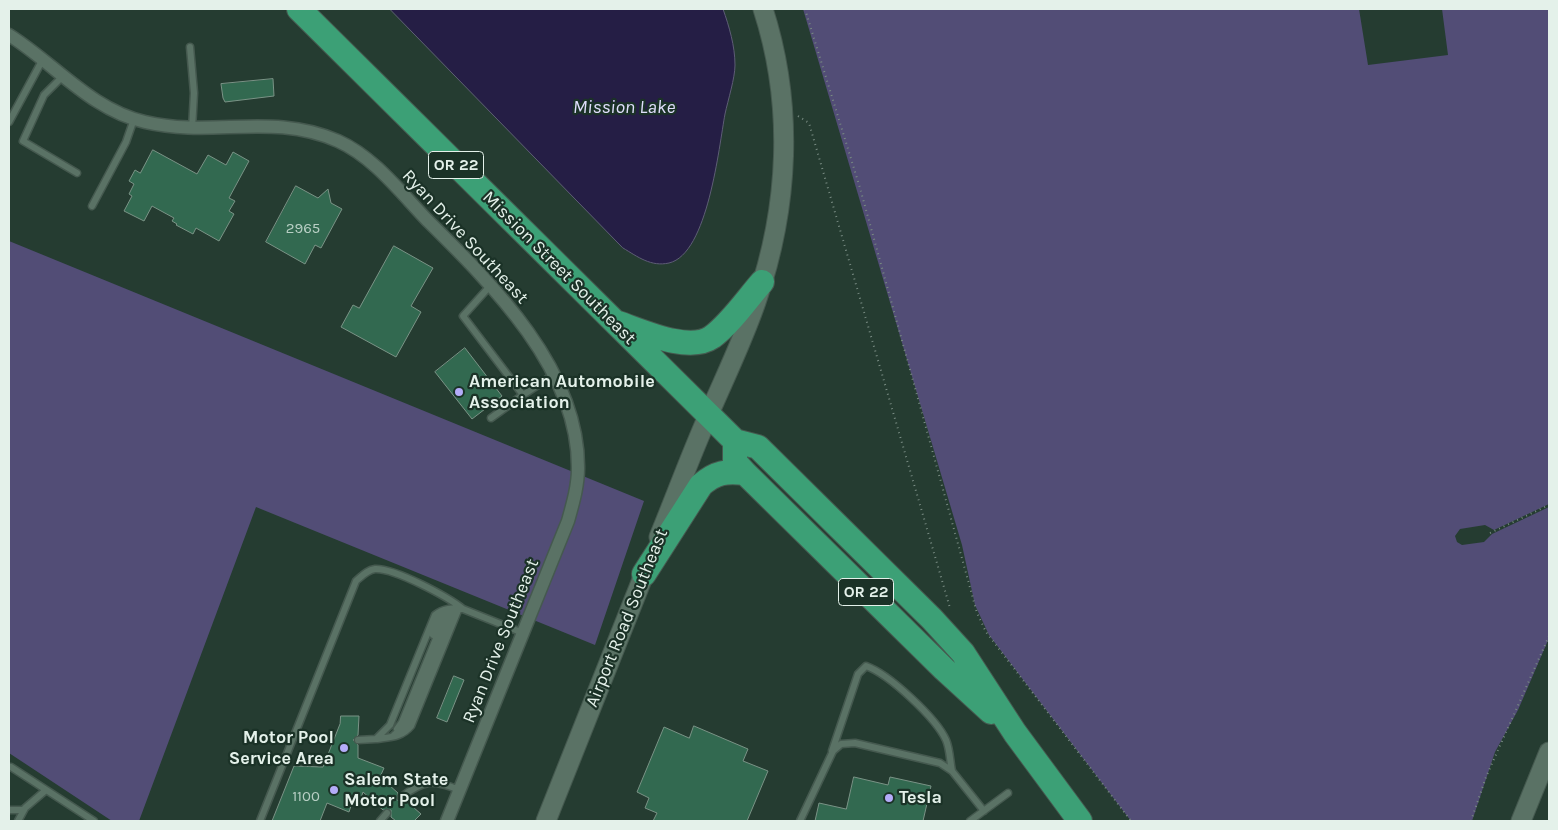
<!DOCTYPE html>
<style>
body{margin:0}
#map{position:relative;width:1558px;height:830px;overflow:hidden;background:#253c31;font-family:Karla,sans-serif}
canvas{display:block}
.frame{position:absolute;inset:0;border:10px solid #e4f1ea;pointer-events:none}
</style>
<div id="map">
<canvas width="1558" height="830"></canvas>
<div class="frame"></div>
</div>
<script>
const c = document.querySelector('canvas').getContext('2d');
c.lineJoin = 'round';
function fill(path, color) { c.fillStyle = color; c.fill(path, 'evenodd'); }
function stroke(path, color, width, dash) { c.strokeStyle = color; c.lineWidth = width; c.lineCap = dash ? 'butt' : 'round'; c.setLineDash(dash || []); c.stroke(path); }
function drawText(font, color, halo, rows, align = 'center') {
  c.font = font + ' Karla,sans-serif'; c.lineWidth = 4.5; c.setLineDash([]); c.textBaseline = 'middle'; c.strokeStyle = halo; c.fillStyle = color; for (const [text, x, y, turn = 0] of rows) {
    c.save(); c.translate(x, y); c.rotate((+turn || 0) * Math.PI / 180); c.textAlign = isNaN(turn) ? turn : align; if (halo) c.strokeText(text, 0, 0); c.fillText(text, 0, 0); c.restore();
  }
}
fill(new Path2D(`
 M803,9H1359L1368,65L1448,55L1442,9H1549V504L1494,530L1485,525L1460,529L1455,536L1457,542L1462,545L1484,542L1492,534L1549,507V638L1518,710L1495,752L1472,821H1131L989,635L975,605L962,545Z
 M9,241L644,501L595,645L256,507L139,821H112L9,753Z`), '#524d76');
const water = new Path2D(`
 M390,9H723C729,26 735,46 735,65C735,78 728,100 725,114C719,146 708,254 669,263C651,267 638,257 623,248Z`);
fill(water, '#251e45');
stroke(water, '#5e5d76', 1);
const building = new Path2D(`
 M273,79L274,96L225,102L223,98L221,84Z
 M153,150L197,174L208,155L226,165L233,152L249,161L229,198L235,201L229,211L234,214L219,241L196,228L193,234L176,225L177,224L172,221L174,218L152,206L144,221L124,211L132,196L129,194L134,184L129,181L135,170L140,173Z
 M296,186L318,198L328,189L331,203L342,209L321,248L315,245L305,264L266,242Z
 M394,246L433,268L411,306L421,312L396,357L341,327L353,305L359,308Z
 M465,348L502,396L472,419L435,372Z
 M454,676L464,680L447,722L437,718Z
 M341,716H359L358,735L353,740L358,745V758L384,768L380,777L398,793L397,800H405L421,814L414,821H396L391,817V810H383L363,792L361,798L358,796L355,805L352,803L349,812L327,803L320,821H272L294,766L323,767L340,724Z
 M694,726L748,749L743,761L768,771L747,821H653L657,813L645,808L649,798L637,792L664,727L689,738Z
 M854,777L888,785L890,777L931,786L923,821H815L819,803L846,809Z`);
fill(building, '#326950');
stroke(building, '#7a9386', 1);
const lane = new Path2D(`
 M190,47L194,93L192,129
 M63,76L44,95L23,141L77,173
 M9,122L43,59
 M92,206L126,142L134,119
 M490,286L463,316L523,395L553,375
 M491,418L523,395
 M433,635L443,611
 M397,729L402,722L448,609
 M394,735L407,724L454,608
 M377,739C391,737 402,737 411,726L459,608
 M358,740L376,739L390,725L435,615C442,609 454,607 463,609L523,633
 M832,751L858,674L866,666C889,674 936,718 946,740C950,749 950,762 952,771
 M11,767L94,821
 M401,797C424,780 433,779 459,790
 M9,810H24
 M18,821L25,808L46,790
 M260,821L356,581C362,576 367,570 375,569C395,568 448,597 463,609
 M380,821L387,813
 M800,821L833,751L841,744L855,743L940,763L952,771L984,811
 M970,821L1008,793`);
const street = new Path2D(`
 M9,35C54,63 91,110 145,122C213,138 272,112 338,141C374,157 401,193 428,221C493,285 579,370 578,468C578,486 573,503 568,521L447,821`);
const secondary = new Path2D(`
 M659,537C676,496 691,454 709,414C725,377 743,340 756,302C789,207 794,105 763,9
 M546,821L649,562
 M1521,821L1549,752`);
const highway = new Path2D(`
 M299,9L735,441L758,447L932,619L963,653L1015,733L1080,821
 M618,323C642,331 689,353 712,337C731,323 747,299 762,282
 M735,441V462L745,473L944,669L991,712
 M644,574L701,485C716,472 726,471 745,473`);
stroke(lane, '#45594f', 9);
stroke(street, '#45594f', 15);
stroke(secondary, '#45594f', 21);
stroke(highway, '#45594f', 26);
stroke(new Path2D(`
 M805,9L860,188L977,613L986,632L1131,821
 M798,116L809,123L950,608
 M1490,533L1549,505
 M1471,821L1486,777L1549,636`), '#788b82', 2, [1, 4]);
stroke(lane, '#5a7265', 6);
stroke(street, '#5a7265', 12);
stroke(secondary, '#5a7265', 19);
stroke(highway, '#3ca076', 24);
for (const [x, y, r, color] of [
 [459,392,5,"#b4acf9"],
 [344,748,5,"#b4acf9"],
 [334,790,5,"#b4acf9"],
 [889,798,5,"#b4acf9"]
]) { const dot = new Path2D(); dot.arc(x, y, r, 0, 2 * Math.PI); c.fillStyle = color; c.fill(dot); stroke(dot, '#1b3227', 2); }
drawText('15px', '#b8cfc4', null, [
 ["2965",303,229],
 ["1100",306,797]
]);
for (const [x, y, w] of [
 [456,165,55],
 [866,592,55]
]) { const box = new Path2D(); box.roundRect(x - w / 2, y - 13.5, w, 27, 4); c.fillStyle = '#1b3227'; c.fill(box); stroke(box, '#e4f1ea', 1); }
drawText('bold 16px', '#e4f1ea', null, [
 ["OR 22",456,165],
 ["OR 22",866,592]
]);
drawText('18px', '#e4f1ea', '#1b3227', [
 ["Ryan Drive Southeast",465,237,47],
 ["Mission Street Southeast",559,268,45],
 ["Airport Road Southeast",627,618,-68],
 ["Ryan Drive Southeast",501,641,-68]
]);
drawText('bold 18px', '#e4f1ea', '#1b3227', [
 ["American Automobile",469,382],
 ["Association",469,403],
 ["Motor Pool",334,738,"right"],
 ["Service Area",334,759,"right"],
 ["Salem State",344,780],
 ["Motor Pool",344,801],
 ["Tesla",899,798]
], 'left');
drawText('italic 19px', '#e0defc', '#1b3227', [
 ["Mission Lake",624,108]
]);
</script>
